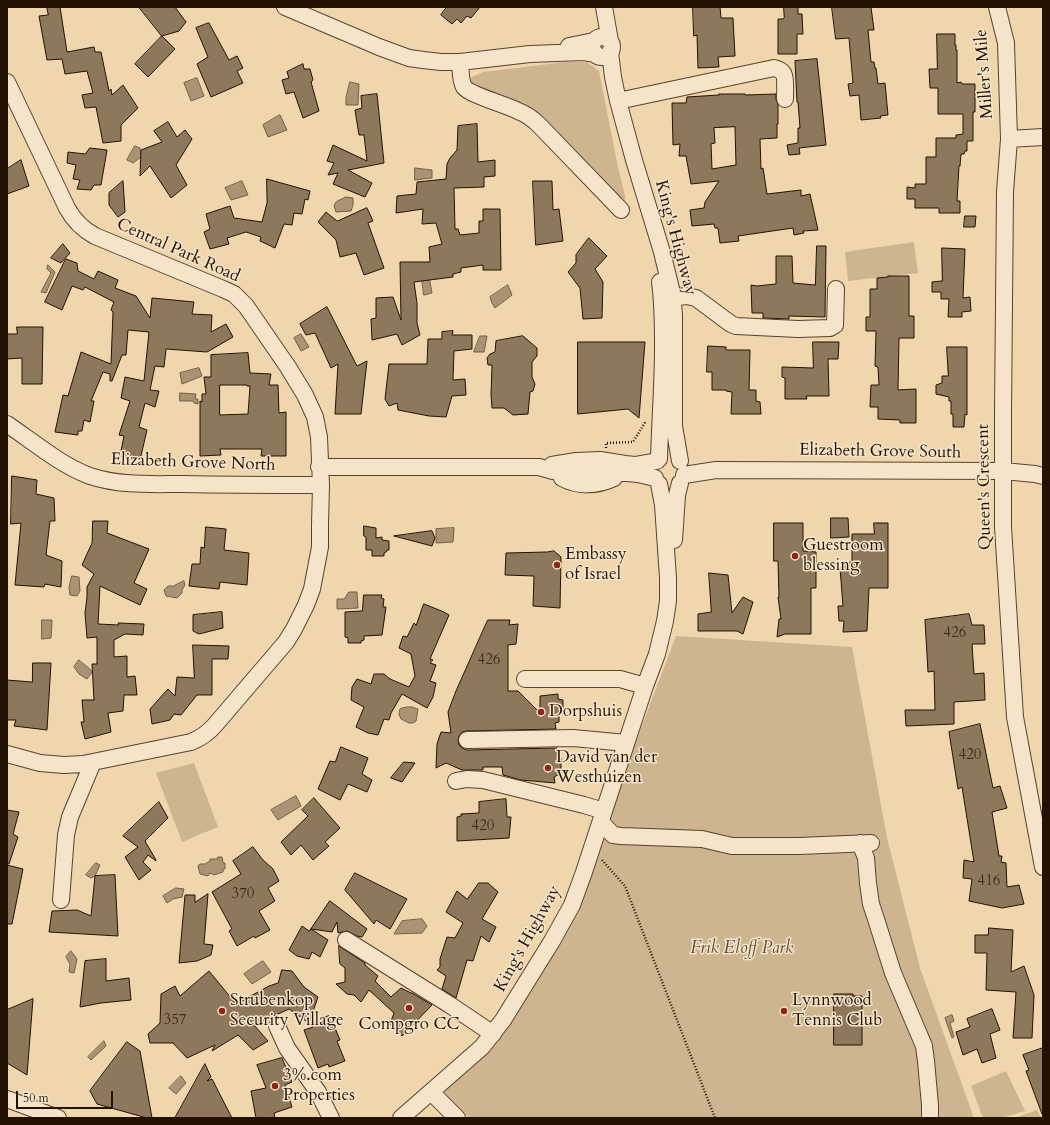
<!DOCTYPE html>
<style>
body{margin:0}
#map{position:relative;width:1050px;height:1125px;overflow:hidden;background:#f0d6ac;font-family:Cardo,serif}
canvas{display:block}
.frame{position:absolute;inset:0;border:8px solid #231204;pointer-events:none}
.scale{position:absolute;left:16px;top:1091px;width:97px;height:18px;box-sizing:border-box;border:2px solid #231204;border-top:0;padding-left:5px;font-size:12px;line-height:14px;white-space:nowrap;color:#231204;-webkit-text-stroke:3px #f5e4c9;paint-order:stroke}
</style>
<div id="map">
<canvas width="1050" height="1125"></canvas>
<div class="frame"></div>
<div class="scale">50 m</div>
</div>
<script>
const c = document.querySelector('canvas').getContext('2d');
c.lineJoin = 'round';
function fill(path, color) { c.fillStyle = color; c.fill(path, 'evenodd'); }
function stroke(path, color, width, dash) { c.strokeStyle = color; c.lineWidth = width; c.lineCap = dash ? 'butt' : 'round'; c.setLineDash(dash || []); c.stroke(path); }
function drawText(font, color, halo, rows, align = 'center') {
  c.font = font + ' Cardo,serif'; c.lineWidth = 3; c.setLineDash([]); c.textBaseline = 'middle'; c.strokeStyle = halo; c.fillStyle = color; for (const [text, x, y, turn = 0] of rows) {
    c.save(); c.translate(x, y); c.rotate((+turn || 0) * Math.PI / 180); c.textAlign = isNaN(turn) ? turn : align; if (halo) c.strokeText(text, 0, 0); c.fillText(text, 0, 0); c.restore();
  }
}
fill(new Path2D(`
 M565,62H587L599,71L618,167L626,200L616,196L544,125L469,84L472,77L483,72Z
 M914,242L918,273L848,281L845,252Z
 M676,636L852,647L887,838L920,968L974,1118H469L442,1091L495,1045L575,916L627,765Z
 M194,763L218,827L182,842L156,773Z
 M1006,1071L1025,1111L1002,1118H983L971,1086Z
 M1037,1110L1041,1118H1015Z`), '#cdb58f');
const water = new Path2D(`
 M197,78L204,96L191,101L184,83Z
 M350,82L359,84L358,105H346V98Z
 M280,115L287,130L268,137L263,125Z
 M135,146L140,148L141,157L133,163L127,160Z
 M415,168L432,170V178L415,180Z
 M242,181L248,195L231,200L225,188Z
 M346,197L353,198V205L351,211L336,212L334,206L336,202Z
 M48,265L55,272L46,293L41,292L51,273L47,269Z
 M421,271H428L432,293L424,295Z
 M508,285L512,295L495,308L492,303L490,297Z
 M301,334L309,347L301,351L294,338Z
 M480,336H487L484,352H474Z
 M199,368L202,376L182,384L180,373Z
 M180,393L196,394L195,399H198V404L194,403L193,401H180Z
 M454,528L453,542L436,543V529Z
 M72,576L79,577L80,591L77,596L70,595L69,588Z
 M184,581L185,585L182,590V593L177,598L166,596L164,590L168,586H173Z
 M349,592H357L358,608L337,609V599H344Z
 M42,620H52L51,638L42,639Z
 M79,660C83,664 90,668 92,672L87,679L79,674L74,667Z
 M407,707H412L418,709L416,721L413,723H409L401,719L399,714L400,709Z
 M296,796L301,806L278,820L271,810Z
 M218,857H222L223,863H225V869H223V872L214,875L210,873L208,876L200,874L198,866L200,864H205L210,861V859H217Z
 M96,863L100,865L95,876L91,878L86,875Z
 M176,888L184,889L182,897L173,899L167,903L163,896Z
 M422,919L427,926L422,933L394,934L402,921Z
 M71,951L77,959L74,973L69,972L70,964L66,957Z
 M263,961L271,972L252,984L244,974Z
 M952,1015L954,1021L950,1023L954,1037L952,1038L945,1018Z
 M104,1041L106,1046L91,1060L88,1057Z
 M181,1076L186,1083L176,1094L169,1088Z`);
fill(water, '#aa9373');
stroke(water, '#745f47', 1);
const building = new Path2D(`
 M47,7H60L67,52L94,47L95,52H101L109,91L111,89L112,95L123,85L138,108L121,125V141L103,143L96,107L85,108L82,95L93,93L87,71L65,74L62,59L47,60L39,16L48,15Z
 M139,7H175L186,22L179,31L162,36Z
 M447,7H480L471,18L467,16L461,23L457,19L452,24L441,15Z
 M693,7H720L721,18H733L735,56L718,57L719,67L698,68L697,35L694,36Z
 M784,7H798V14H802L803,34H797V54H778V19H783L784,18Z
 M832,7H871L874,30H868L871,62H874L875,68H876L878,84L885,83L888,115L880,116L881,118L861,120L859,95L850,96L848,84L853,83L849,38L836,39Z
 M209,23L229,60L237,56L243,68L237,71L243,83L211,97L197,64L208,57L196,28Z
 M937,34H955V45H956V50H957V83L961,82L962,84H975V112H973V141H967V151H965L964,154H961L960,166H959L957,201H960V213H939V208H915V199H907V187L915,188V184H926V157H936V138H956V135L963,134V114H938V88H930L929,69H937Z
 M162,36L175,49L148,77L135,64Z
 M817,59L826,145L799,148L800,154L789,155L787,145L798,143V128H800L798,102H797L795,61Z
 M303,64L304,69H310L313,80L311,82L319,111L303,118L294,92L286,94L282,80L289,78L287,72Z
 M377,94L384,163L348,170L372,183L365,197L333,184L338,173L328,175L334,163L327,161L333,145L367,161L364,135H359L355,110L362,108L361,96Z
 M719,94H745V95L776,94V99L778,105V124H777V138L760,139L761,169L763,168L767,194L801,190V196L810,194L818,230L803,231L804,233L794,235L793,228L738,236L739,241L720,243L718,228H715L714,224L692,226L690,210L704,208L705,202L719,181L691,184L686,156H679L680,144L673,145L672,103H686L687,97L719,95ZM735,127L736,165L712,169L711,144L715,143L714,128Z
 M168,122L177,137L185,130L192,139L176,165L187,185L171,198L150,166L140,176L141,150L162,142L154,131Z
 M477,124L478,162L495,160V176L484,177V187L454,188L455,229H458L460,235L479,233V221H483V209H500L501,270H483V265L461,268V272L453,274V277L414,282L417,303V323L420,335L402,345L397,334L372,340L371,319L376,318V298L393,297L401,320L400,262H430L429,247L442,244L436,223L422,224L423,209L396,213L397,196L416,194L417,182L446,179L447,164L450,158L457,150L458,126Z
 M90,148L107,150L101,185H94L91,190L77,189L80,180L73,179L76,165L67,163L68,152L85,154Z
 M21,160L29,186L7,194V169Z
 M267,179L310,191L308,200L305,199L302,214L294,213L292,225L284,224L275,248L260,241L261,237L246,232L227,238L229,244L210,249L204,232L210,229L206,214L230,206L234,218L262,222L267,203Z
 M123,181L125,212L118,217L109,205V193Z
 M533,181H552L553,210L559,209L563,241L536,245Z
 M367,208L373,221L368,223L384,268L364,275L356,253L340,257L336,240L318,222L326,212L337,221Z
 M965,216H976L975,227H964Z
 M589,238L607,256L595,269L603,282L602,318L583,319L580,288L568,272L576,263V255Z
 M63,244L70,253L61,263L51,258Z
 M817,246H826L825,317L789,316V319L763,318V313H752L751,285L757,286L776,284V256H792L793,283L815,285Z
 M942,248L965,249L963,298L970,297L971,311L962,312V317H948L949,299H941V292H932V282L942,281Z
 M66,259L77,263L78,271L94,279L98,271L118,280L115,288L136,296L150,318L152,298L194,302L192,314L212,315L211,332L226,324L233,337L207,352L166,349L164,367L155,366L150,390L159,391L155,407L145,403L139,427L147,430L140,460L120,456L124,436L119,435L130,401L121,398L125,377L144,381L149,332L128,330L126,355H122L112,381H110V374L103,372L91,401H94L90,422L84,420L82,431H78V435L55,432L63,395L68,396L81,352L111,364L113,312L111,310L114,302L85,287L83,290L72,286L62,310L45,302Z
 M888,276H909V316H914V338H899L898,390L916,389V423H900V420L878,419V407H870L871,385H879L878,367L875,366L876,331H866V317H870V289H877V278L888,277Z
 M327,307L357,366L367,361L361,414H335L338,364L331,368L315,333L306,335L300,324Z
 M17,327H43L42,384H22V358L7,359V334H17Z
 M453,331L452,335H472V349L454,351L453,380L465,379L466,395L452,396L446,417L429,416L398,410L397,403L389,406L385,399L389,364H427L428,339H442V332Z
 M523,336L537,348V356L532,362V377L535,384L533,391L530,392L528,414L513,415L504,408H492L491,395L492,365H488L487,358L490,354L495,352L496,341Z
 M578,342H645L639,418L628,409L578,414Z
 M813,342H839L838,359H828L829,396H806L807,399H785V378L782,377V367L813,368Z
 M708,346L726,347V350H750L749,390H756V401L760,402L761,414H731L732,392L726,391V390H712V372H707Z
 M947,347H967V415L965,414L964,427H953V414H951V401H949V397L936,394V385L942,383V376H948Z
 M248,353L250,373L271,374L269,385H278L279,413L286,412V456H261L262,449H220L221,455L200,456V401L202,402V394H206L204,377H211V355ZM220,385H247V386H250L248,414L220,415Z
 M12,476L37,480L36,494L54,498L55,521H50L46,555L62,561L61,587L45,584L44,587L15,585L21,523L11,524Z
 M831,518H848L849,537L831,538Z
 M93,521H108L107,533L149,549L134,583L147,589L140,605L100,586L98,624L119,625L118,623L144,624L143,635L125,634L114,640V657L127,656V677L135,676L137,695H124L123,711L108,713L111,732L85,739L81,722H84L82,700H94L92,664H97V637L87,638L85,613L87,597V587L94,574L82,565L92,543Z
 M774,523H803V551L816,552V588H811V634H785L777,637L779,619H781L778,597H779L778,561H774Z
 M874,523H888V588H869L867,631L843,632L844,621H839L838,606H843L840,568H845V563L852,562V534H874Z
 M364,526L376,528V538L382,537V540L389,541V550H387L386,552L384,553V556H372V550H366V537L364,536Z
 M206,527L226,529L224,550L249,553L247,585L220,582L219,589L189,586L192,564H200L201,547L204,548Z
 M432,531L435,538L432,546L394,536Z
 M554,551L561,557L560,608L533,606L534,576L505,575L506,553L547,552Z
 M709,573L728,575L732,613L743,597L753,602L743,634L737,631H698V614L711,612Z
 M364,595H382L381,598L384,599L383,607H386L382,635L364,636V640L361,641V643H348V638L345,637V612L362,611Z
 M424,604L444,612L449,615L430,659L433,660L430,663L436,665L430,681L436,683L433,697L427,708L402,694L391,713L389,720L384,719L378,735L368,733L356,727L364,707L351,700L352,687L357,679L371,684L374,674H384L390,679L409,687L415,676L411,654L399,648L403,636L407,637L414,623L416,625Z
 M222,612L223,628L199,634L193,631V615Z
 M969,614L972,625H984L985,644H972L974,674L984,673L985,700L954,702V724L906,726L905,710H935L934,671L928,672L925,620Z
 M488,620H510L509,625L518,624L516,644L508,645V691H518L540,713V696L558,694V699L563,700V711H559V722L555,723L556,729L466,731L462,732L459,736L458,741L459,745L462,748L467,750L557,748V755L561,758V773L554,777L555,783L521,780L503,775L502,767H483V770H462L446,763L436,768L437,744L441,732L451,733L448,712L456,691Z
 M193,645L229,646L228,659H212V695H197L181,715L174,714L170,720L152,724L150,709L168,689L175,696L177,677L194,678Z
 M33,663H51L47,730L14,726L16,720H7V680L32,682Z
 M980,724L993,788L1000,786L1007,808L992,812L999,856H1002L1001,862L1006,863L1007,887L1019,885L1024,904L1002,908L969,901L972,879L963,878L964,860L974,862L962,787L958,789L949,732Z
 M341,747L368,758L362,774L372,780L367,792L348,784L340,800L318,789L330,761L335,762Z
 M404,762L415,763L402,782L391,778Z
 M314,798L340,828L325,842L329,846L313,860L301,845L291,855L281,842L308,816L302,810Z
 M506,799L507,817H511L509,838L457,841V817L461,816V814L479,813V802Z
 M159,802L168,818L145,841L156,860V861L148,855L143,862L151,870L139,880L125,857L138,847L123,836Z
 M7,810L19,812L13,834L18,837L9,864H7Z
 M253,847L263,860L273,869L279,881L268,888L275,901L259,911L270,930L255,938L254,936L237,946L229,931L232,929L212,892L241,874L233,861Z
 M7,865L23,869L12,924H7Z
 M355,873L407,899L390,929L376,920L374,924L345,890Z
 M115,875L118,936L49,932L52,911L77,910L91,916L95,876Z
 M479,883H488L498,892L482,919L496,927L489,942L481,936L473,961L467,960L456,998L442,989L446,976L437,970L440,967V959L447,937L455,938L463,923L446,912L457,891L467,899Z
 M208,894L204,944L213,945L211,955L197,961L179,963L185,895H195V902Z
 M330,901L367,929L362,937L357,936L347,931L338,933L337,922L332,932L311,929L328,940L320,957L312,952L309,959L297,956L289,950L302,926L309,931Z
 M989,928L1013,930L1011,972L1024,966L1034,995L1032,1038H1013L1016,992L986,990L987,953H975V935H988Z
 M339,946L365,963V965L378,976L375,981L391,997L401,988L411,993H412L432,1005L402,1036L390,1024L394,1013L369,990L361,1002L354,995L347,994L336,984L345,982V968L340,964Z
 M106,959V981L129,978L131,1000L101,1003L80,1007L85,961Z
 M282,970L292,971L304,987L318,997L309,1023L289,1009L254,1025L268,1041L253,1050L238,1035L212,1051L215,1045L187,1058L173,1043H150L148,1034L160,1023L161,994L175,986L180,996L209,971L236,1004L269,986L278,983Z
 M834,994H853V996H862V1045H834Z
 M33,999L27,1075L7,1063V1010Z
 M992,1009L1000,1030L990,1034L996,1058L982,1063L977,1049L963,1055L956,1032L970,1027L967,1019Z
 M329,1016L333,1028H335L340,1040L337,1041L345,1061L329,1067L328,1064L318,1068L304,1030L313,1027L309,1023Z
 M127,1042L140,1051L152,1118H147L97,1104L90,1091Z
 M1043,1048V1114H1042L1026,1071L1029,1070L1023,1055Z
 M282,1058L292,1082L285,1085L292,1107L274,1113L275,1118H256L251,1091L266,1088L257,1065Z
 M205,1064L211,1077L207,1081L212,1079L232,1118H175Z`);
fill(building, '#8e785b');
stroke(building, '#231204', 1);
const minor = new Path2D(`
 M285,7L379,47L409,58L423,60L441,62H460L530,54L584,52L596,54
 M604,7L610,41
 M997,7L1006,43L1009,139L1005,192L1003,414V527L1015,717L1043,867
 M592 47a10 10 0 1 1 20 0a10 10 0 1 1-20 0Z
 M569,46L594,41
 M610,52L613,77L618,101L634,160L662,252L672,293L674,315V426L680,461
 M460,62C461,70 460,80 464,87C470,95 507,105 518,111C526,114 533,119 539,125L621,210
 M7,82L67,208C74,221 82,229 95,236L223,289L234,294L246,306L288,367L305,395L315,417L319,437L321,485L320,525V547L312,589L306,605L294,629L286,642L280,649L215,725C208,733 201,738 191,742L83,764L64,765L40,763L7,754
 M618,101L774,68C778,69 781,70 783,73C786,77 785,93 785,99
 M1009,139L1043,137
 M662,299L686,296L696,298L731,324L736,326L798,329L830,328L835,325L836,289
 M7,424C32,441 62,466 90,476C120,486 152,484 183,484C229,485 275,485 321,485
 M659,459C660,421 663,384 663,347C663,325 663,304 660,282
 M552,465L576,461L600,460L625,464L635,465L657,461
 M319,467H539L553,471L572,473H627L638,474L655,478
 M684,475L716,470L1003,471L1035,474L1043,476
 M562,478C578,487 597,486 614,478
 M674,540L677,495L680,483
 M525,679H620L645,686
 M467,740L573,738L626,743
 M456,781L467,779L483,780L584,805L604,811
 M601,822L613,835L621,836L702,839L732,846H799L871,843
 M860,843L866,858L868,883L871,904L876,919L893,973L924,1046L926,1061L930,1105V1118
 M61,900L66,835L70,817L93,762
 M346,940L450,1005L493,1034
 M277,1026L287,1048L318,1092L331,1118
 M431,1092L457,1118
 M7,1099L58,1118
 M401,1118L482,1047L503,1020L552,941L572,905L584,872L645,686L657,654L665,621L668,601V578L663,505L659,484`);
stroke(minor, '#56432e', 18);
stroke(new Path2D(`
 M606,448V443L633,442L646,421
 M602,860L625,886L715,1118`), '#231204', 2.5, [1, 2]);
stroke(minor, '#f5e4c9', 16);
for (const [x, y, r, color] of [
 [795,556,4,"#8f2418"],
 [557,565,4,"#8f2418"],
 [541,712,4,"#8f2418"],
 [548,768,4,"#8f2418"],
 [409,1008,4,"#8f2418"],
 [222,1011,4,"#8f2418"],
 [784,1011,4,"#8f2418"],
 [275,1086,4,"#8f2418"]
]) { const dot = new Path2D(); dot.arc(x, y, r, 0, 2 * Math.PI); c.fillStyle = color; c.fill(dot); stroke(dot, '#f5e4c9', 1.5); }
drawText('15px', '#3e2c1a', null, [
 ["426",955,634],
 ["426",489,661],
 ["420",970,756],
 ["420",483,827],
 ["416",989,882],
 ["370",243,895],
 ["357",175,1021]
]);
drawText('17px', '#231204', '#f5e4c9', [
 ["Miller's Mile",985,74,-94],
 ["King's Highway",675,238,75],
 ["Central Park Road",178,251,24],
 ["Elizabeth Grove South",880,452,1],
 ["Elizabeth Grove North",193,463,2],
 ["Queen's Crescent",985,487,-91],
 ["King's Highway",528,939,-61]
]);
drawText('17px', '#231204', '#f5e4c9', [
 ["Guestroom",803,546],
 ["blessing",803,566],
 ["Embassy",565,555],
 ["of Israel",565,575],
 ["Dorpshuis",549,712],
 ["David van der",556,758],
 ["Westhuizen",556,778],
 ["Strubenkop",230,1001],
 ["Security Village",230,1021],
 ["Lynnwood",792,1001],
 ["Tennis Club",792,1021],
 ["Compgro CC",409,1025,"center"],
 ["3%.com",283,1076],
 ["Properties",283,1096]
], 'left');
drawText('italic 17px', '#5e4b35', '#f5e4c9', [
 ["Frik Eloff Park",742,949]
]);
</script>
